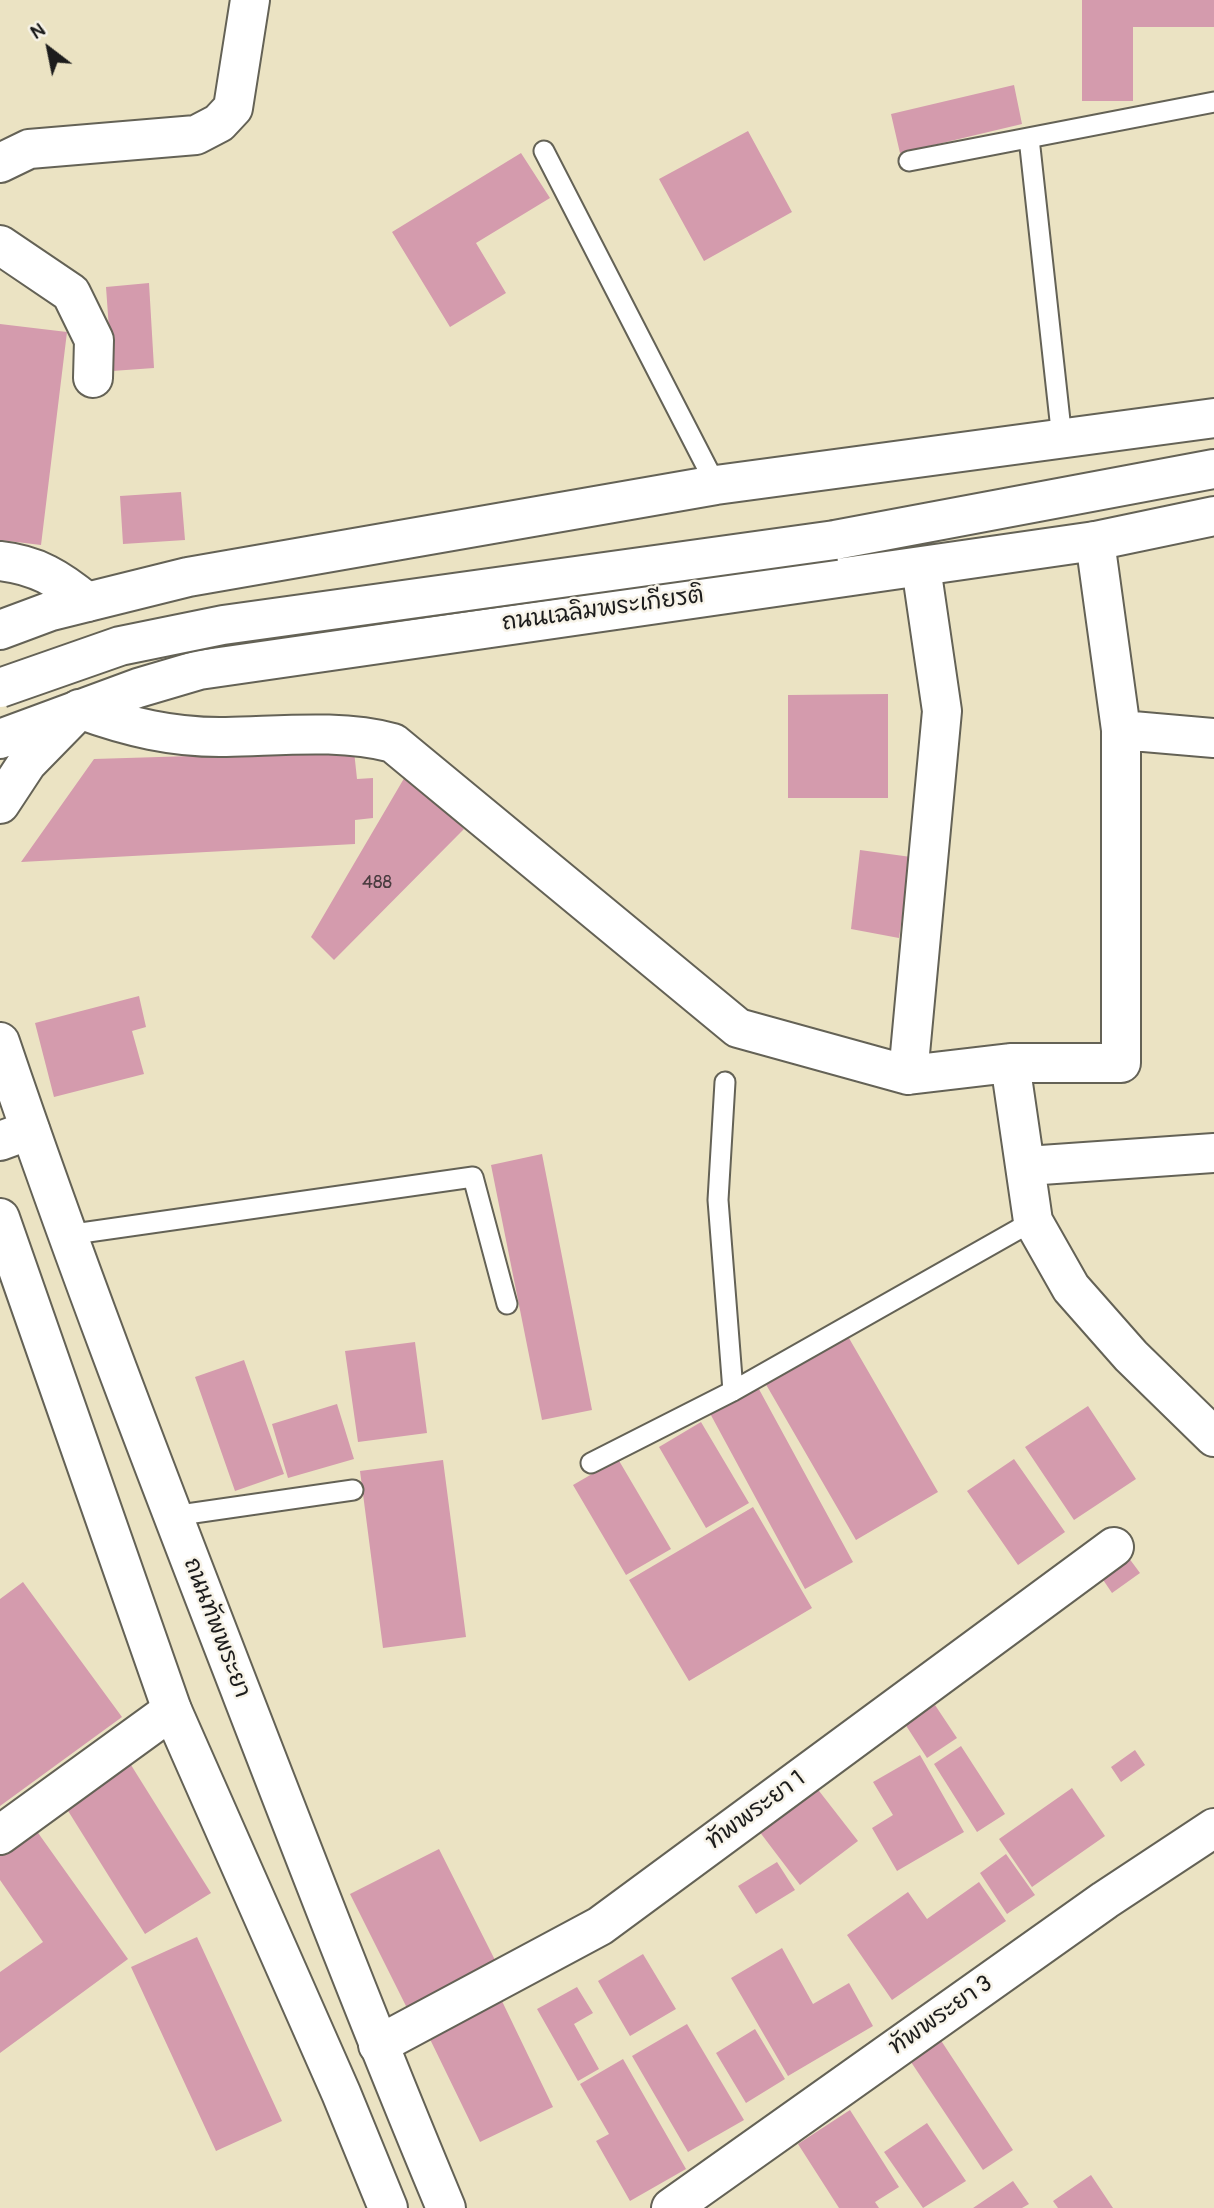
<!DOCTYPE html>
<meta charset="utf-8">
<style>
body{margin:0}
#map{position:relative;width:1214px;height:2208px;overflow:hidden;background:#ebe3c3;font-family:Pangolin,sans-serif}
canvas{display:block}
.north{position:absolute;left:14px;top:14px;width:70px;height:70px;-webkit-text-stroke:5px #f7f3e8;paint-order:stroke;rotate:328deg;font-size:19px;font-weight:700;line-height:28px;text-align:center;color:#1c1c1c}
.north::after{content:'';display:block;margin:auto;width:24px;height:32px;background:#1c1c1c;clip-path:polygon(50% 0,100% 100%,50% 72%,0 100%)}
</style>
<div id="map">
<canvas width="1214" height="2208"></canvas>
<div class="north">N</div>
</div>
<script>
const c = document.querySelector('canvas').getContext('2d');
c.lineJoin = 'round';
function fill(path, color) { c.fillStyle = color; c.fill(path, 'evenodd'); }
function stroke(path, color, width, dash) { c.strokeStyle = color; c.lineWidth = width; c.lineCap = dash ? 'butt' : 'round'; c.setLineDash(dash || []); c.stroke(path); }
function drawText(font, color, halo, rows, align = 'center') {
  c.font = font + ' Pangolin,"Playpen Sans Thai",sans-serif'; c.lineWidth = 5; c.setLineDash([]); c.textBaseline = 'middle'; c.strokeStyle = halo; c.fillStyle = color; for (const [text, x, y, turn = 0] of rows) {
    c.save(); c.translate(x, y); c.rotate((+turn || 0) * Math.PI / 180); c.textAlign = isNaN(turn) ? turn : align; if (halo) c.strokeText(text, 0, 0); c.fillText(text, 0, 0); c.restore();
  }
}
fill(new Path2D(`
 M1082,0H1214V27H1133V101H1082Z
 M1014,85L1022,124L900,153L891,114Z
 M748,131L792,212L704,261L659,179Z
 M521,153L550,198L476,243L506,293L450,327L392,232Z
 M149,283L154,368L112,371L106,287Z
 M0,324L67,332L41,545L0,540Z
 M181,492L185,540L123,544L120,496Z
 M888,694V798H788V695Z
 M354,751L357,779L373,778V818L355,820V844L21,862L94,759Z
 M406,775L464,829L334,960L311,937Z
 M860,850L911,857L899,938L851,929Z
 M139,996L146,1027L132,1031L144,1074L54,1097L35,1023Z
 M542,1154L592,1410L542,1420L491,1165Z
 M846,1333L938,1492L856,1540L764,1381Z
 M415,1342L427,1433L358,1442L345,1351Z
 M244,1360L284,1474L235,1491L195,1377Z
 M754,1380L853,1562L805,1589L706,1406Z
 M337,1404L354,1459L288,1478L272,1424Z
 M1088,1406L1136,1479L1074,1520L1025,1447Z
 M701,1422L749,1503L706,1528L659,1447Z
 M618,1459L671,1549L626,1575L573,1485Z
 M1014,1459L1065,1532L1018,1565L967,1491Z
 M443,1460L466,1637L383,1648L360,1471Z
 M753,1507L812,1608L689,1681L629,1580Z
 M1120,1546L1140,1573L1112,1593L1093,1565Z
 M23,1582L122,1717L0,1806V1599Z
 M935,1705L957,1738L927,1758L905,1724Z
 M961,1746L1005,1814L977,1832L934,1764Z
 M1135,1750L1145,1765L1121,1782L1111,1767Z
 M920,1755L964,1832L897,1871L872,1828L893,1815L873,1782Z
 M126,1757L211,1893L145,1934L60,1798Z
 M816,1787L858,1841L800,1885L759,1831Z
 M1072,1788L1105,1836L1032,1887L999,1839Z
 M36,1830L128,1959L0,2053V1972L43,1942L0,1880V1856Z
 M439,1849L497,1964L408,2010L350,1894Z
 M1006,1854L1035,1895L1007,1914L980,1873Z
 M777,1862L795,1890L756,1914L738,1886Z
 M979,1882L1006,1921L892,2000L847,1935L908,1892L927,1919Z
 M197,1937L282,2121L216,2151L131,1967Z
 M782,1948L813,2004L849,1983L873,2026L788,2076L731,1978Z
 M643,1954L676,2009L630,2036L598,1981Z
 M577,1987L593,2013L574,2024L599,2069L578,2081L537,2009Z
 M500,1997L553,2107L480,2142L427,2033Z
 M687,2024L744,2120L688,2152L632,2056Z
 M755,2029L785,2079L746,2103L716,2053Z
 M940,2039L1013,2150L983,2170L909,2059Z
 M623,2059L686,2169L630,2201L596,2141L609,2134L580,2084Z
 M850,2110L899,2187L875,2202L879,2208H839L798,2144Z
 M927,2123L966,2181L923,2208L884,2152Z
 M1091,2175L1113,2208H1058L1053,2201Z
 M1013,2181L1029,2204L1022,2208H973Z`), '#d49bad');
const service = new Path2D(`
 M1029,138L1062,439
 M544,151L716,485
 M909,161L1214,102
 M725,1082L718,1200L733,1391
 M67,1235L473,1177L507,1304
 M591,1463L733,1391L1033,1221
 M173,1516L353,1490`);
const minor = new Path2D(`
 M0,163L29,149L196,135L219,123L233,108L250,0
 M0,245L71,293L94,340L93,378
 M0,561C37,565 59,579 87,602
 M79,709C128,727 174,738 226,737C281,736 340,729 393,743L738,1028L908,1075L1010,1063H1121V730L1095,541
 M1121,730L1214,738
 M1010,1063L1033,1221L1071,1288L1131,1356L1214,1437
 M908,1075L942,711L921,567
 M1027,1166L1214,1153
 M0,1835L172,1710
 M378,2045L600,1926L1114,1547
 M671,2208L1105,1900L1214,1828`);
const tertiary = new Path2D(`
 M0,1141L30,1130`);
const secondary = new Path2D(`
 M835,540L1214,469
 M0,630L51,611L188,577L716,485L1214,418
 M0,739L138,688L199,670L1095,541L1214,516
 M0,804L27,763L73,716
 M0,1042C71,1252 151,1459 231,1666C301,1847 371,2029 446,2208
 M0,1218L172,1710L341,2093L388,2208`);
stroke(service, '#646256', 23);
stroke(minor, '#646256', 42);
stroke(tertiary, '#646256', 42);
stroke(secondary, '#646256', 42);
stroke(service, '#fff', 19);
stroke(minor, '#fff', 38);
stroke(tertiary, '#fff', 38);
stroke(secondary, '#fff', 38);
const secondaryBridge = new Path2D(`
 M0,688L120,646L223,625L835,540`);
stroke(secondaryBridge, '#646256', 42, []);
stroke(secondaryBridge, '#fff', 38);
drawText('19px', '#4a3c40', null, [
 ["488",377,883]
]);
drawText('23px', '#1c1c1c', '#f7f3e8', [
 ["ถนนเฉลิมพระเกียรติ",603,610,-8],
 ["ถนนทัพพระยา",216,1628,69],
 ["ทัพพระยา 1",756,1811,-36],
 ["ทัพพระยา 3",941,2016,-35]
]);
</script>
